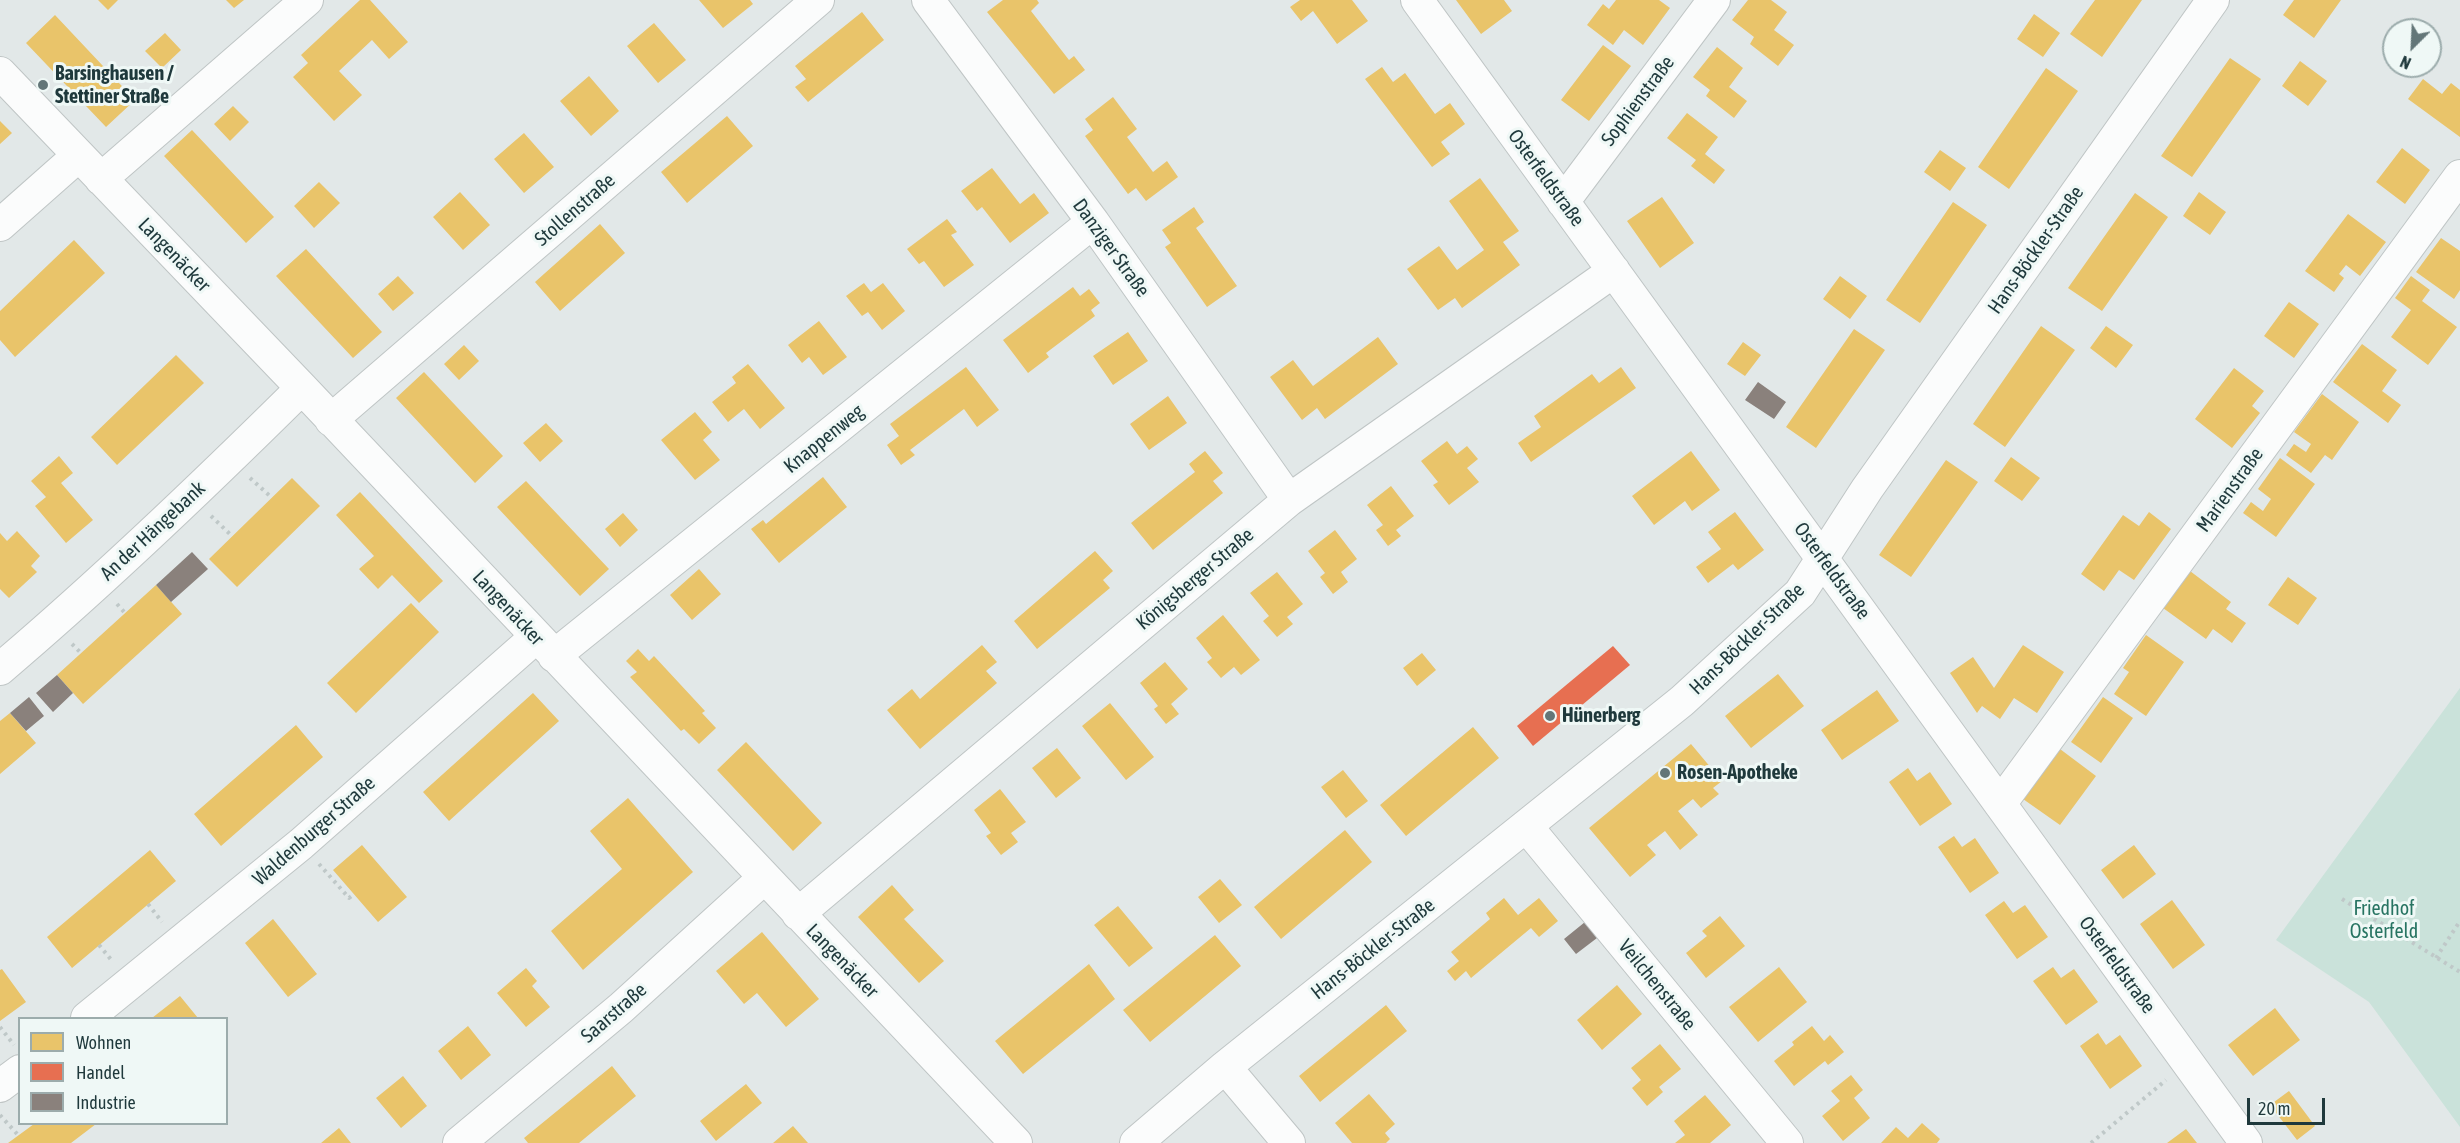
<!DOCTYPE html>
<meta charset="utf-8">
<style>
body{margin:0}
#map{position:relative;width:2460px;height:1143px;overflow:hidden;background:#e2e8e8;font-family:"Asap Condensed",sans-serif}
canvas{display:block}
.legend{position:absolute;left:18px;top:1017px;width:210px;height:108px;box-sizing:border-box;background:#eff8f6;border:2px solid #9cacac;margin:0;padding:8px 10px;list-style:none;font-size:18px;color:#1f393c}
.legend li{display:flex;align-items:center;gap:12px;height:30px}
.legend b{width:30px;border:2px solid #9cacac}
.north{position:absolute;left:2382px;top:18px;width:60px;height:60px;box-sizing:border-box;background:#eff8f6;border:2px solid #9cacac;border-radius:50%;rotate:204deg;font-size:16px;font-weight:700;line-height:24px;text-align:center;color:#1f393c}
.north::after{content:'';display:block;margin:auto;width:21px;height:27px;background:#637678;clip-path:polygon(50% 0,100% 100%,50% 72%,0 100%)}
.scale{position:absolute;left:2247px;top:1098px;width:78px;height:27px;box-sizing:border-box;border:3px solid #1f393c;border-top:0;padding-left:8px;font-size:18px;line-height:21px;white-space:nowrap;color:#1f393c;-webkit-text-stroke:4px #eff8f6;paint-order:stroke}
</style>
<div id="map">
<canvas width="2460" height="1143"></canvas>
<ul class="legend">
<li><b style="height:16px;background:#e9c46a"></b>Wohnen</li>
<li><b style="height:16px;background:#e76f51"></b>Handel</li>
<li><b style="height:16px;background:#8a817c"></b>Industrie</li>
</ul>
<div class="north">N</div>
<div class="scale">20 m</div>
</div>
<script>
const c = document.querySelector('canvas').getContext('2d');
c.lineJoin = 'round';
function fill(path, color) { c.fillStyle = color; c.fill(path, 'evenodd'); }
function stroke(path, color, width, dash) { c.strokeStyle = color; c.lineWidth = width; c.lineCap = dash ? 'butt' : 'round'; c.setLineDash(dash || []); c.stroke(path); }
function drawText(font, color, halo, rows, align = 'center') {
  c.font = font + ' "Asap Condensed",sans-serif'; c.lineWidth = 6; c.setLineDash([]); c.textBaseline = 'middle'; c.strokeStyle = halo; c.fillStyle = color; for (const [text, x, y, turn = 0] of rows) {
    c.save(); c.translate(x, y); c.rotate((+turn || 0) * Math.PI / 180); c.textAlign = isNaN(turn) ? turn : align; if (halo) c.strokeText(text, 0, 0); c.fillText(text, 0, 0); c.restore();
  }
}
fill(new Path2D(`
 M2460,688V1127L2369,1002L2276,940Z`), '#cae2da');
fill(new Path2D(`
 M98,0H118L108,10Z
 M226,0H244L234,8Z
 M360,0H370L408,42L389,59L372,40L339,71L362,95L334,121L293,77L308,63L301,55Z
 M699,0H750L753,4L723,28Z
 M1003,0H1037L1039,3L1031,11L1069,60L1074,56L1085,70L1054,94L987,12Z
 M1300,0H1352L1368,21L1337,44L1313,11L1301,21L1290,7Z
 M1456,0H1504L1512,11L1481,34Z
 M1616,0H1659L1670,8L1643,45L1624,30L1613,45L1587,25L1603,4L1609,9Z
 M1748,0H1771L1787,12L1774,30L1794,45L1778,66L1750,44L1754,37L1732,20Z
 M2095,0H2142L2102,57L2070,34Z
 M2294,0H2341L2314,38L2283,15Z
 M862,12L884,40L808,102L795,87L806,79L795,66Z
 M2034,14L2060,33L2043,57L2017,39Z
 M55,15L135,100L106,127L26,43Z
 M654,23L686,60L658,83L627,46Z
 M165,33L181,50L162,68L145,51Z
 M1603,45L1631,66L1589,121L1561,100Z
 M1717,47L1743,68L1729,87L1747,101L1734,118L1706,96L1710,90L1693,77Z
 M2230,58L2261,79L2192,177L2161,156Z
 M2300,61L2327,81L2308,106L2282,86Z
 M1382,67L1393,82L1405,73L1435,114L1450,103L1465,124L1441,142L1450,154L1432,167L1365,79Z
 M2046,68L2078,91L2009,189L1978,167Z
 M589,76L619,111L591,136L560,101Z
 M2423,79L2442,94L2451,83L2460,90V137L2408,99Z
 M1113,97L1137,129L1127,137L1153,172L1167,161L1178,177L1146,201L1136,188L1128,194L1085,136L1093,130L1085,119Z
 M233,106L249,122L230,141L214,124Z
 M1687,113L1718,137L1705,154L1725,170L1714,184L1691,166L1696,160L1667,138Z
 M727,116L753,146L687,203L661,172Z
 M0,121L12,133L0,144Z
 M192,130L274,217L246,243L164,156Z
 M524,133L554,167L524,193L494,159Z
 M2402,148L2430,170L2405,204L2376,182Z
 M1940,150L1966,168L1950,191L1924,172Z
 M992,168L1020,204L1034,193L1049,213L1010,243L982,207L977,211L961,191Z
 M1480,178L1519,231L1503,242L1520,265L1462,308L1455,298L1438,310L1407,269L1439,246L1457,270L1484,250L1449,201Z
 M319,182L340,203L314,228L294,206Z
 M460,192L490,225L463,250L433,217Z
 M2199,192L2226,212L2210,235L2183,216Z
 M2135,193L2168,217L2102,311L2068,288Z
 M1662,197L1694,243L1660,268L1627,221Z
 M1953,202L1987,225L1920,323L1886,300Z
 M1194,207L1204,222L1196,228L1237,286L1207,307L1165,247L1171,243L1162,230Z
 M2348,214L2386,242L2360,276L2346,265L2339,274L2344,278L2334,292L2305,271Z
 M947,219L957,232L951,235L974,265L944,287L924,261L919,264L907,249Z
 M600,224L625,253L560,311L535,282Z
 M2441,238L2460,251V290L2454,299L2416,272Z
 M74,240L105,273L15,357L0,340V311Z
 M306,249L382,332L353,358L276,276Z
 M398,276L414,293L393,311L378,294Z
 M1840,276L1867,296L1850,319L1823,299Z
 M2411,276L2430,290L2422,301L2457,327L2428,365L2391,337L2411,310L2395,298Z
 M864,283L871,292L883,283L905,311L882,330L868,312L862,316L846,296Z
 M1073,287L1080,296L1089,289L1100,303L1091,310L1095,316L1046,353L1049,357L1028,373L1003,340Z
 M2289,302L2319,324L2294,358L2264,336Z
 M819,321L847,357L823,375L809,357L802,363L788,345Z
 M2041,326L2075,350L2005,447L1973,424Z
 M2106,326L2133,345L2116,368L2090,348Z
 M1854,329L1885,350L1816,448L1786,427Z
 M1128,332L1148,361L1113,385L1093,356Z
 M1378,337L1398,364L1325,419L1317,408L1302,420L1270,377L1293,360L1313,386Z
 M1743,342L1761,355L1745,376L1727,364Z
 M2362,344L2397,370L2382,391L2401,405L2388,423L2333,382Z
 M464,345L479,361L459,380L444,364Z
 M176,355L204,383L117,465L91,437Z
 M748,364L785,408L760,429L744,409L728,422L712,402L736,383L732,377Z
 M966,367L999,410L977,427L964,409L910,450L915,455L901,465L887,445L899,436L890,424Z
 M1621,367L1636,388L1531,462L1518,443L1541,427L1534,416L1592,374L1599,383Z
 M2234,368L2264,391L2252,406L2260,413L2232,448L2195,419Z
 M424,372L503,456L475,483L396,398Z
 M2322,394L2359,422L2332,460L2325,455L2311,473L2286,455L2294,444L2306,452L2311,444L2294,432Z
 M1168,396L1187,423L1149,450L1130,424Z
 M695,412L712,432L703,440L720,460L695,480L661,440Z
 M546,423L563,441L540,462L523,443Z
 M1447,441L1457,454L1467,446L1478,459L1467,468L1479,482L1449,505L1433,485L1438,482L1421,461Z
 M1205,451L1223,473L1213,481L1223,493L1153,550L1131,523L1195,472L1189,464Z
 M1691,451L1720,490L1692,511L1685,501L1654,525L1632,496Z
 M59,456L73,473L61,483L93,520L66,543L35,506L46,497L31,481Z
 M2011,457L2040,478L2022,501L1994,481Z
 M2280,458L2315,484L2276,537L2243,513L2251,502L2263,511L2271,499L2258,489Z
 M1946,460L1978,482L1911,577L1879,555Z
 M823,477L847,507L779,563L751,529L763,520L766,524Z
 M292,478L320,506L237,587L209,559Z
 M526,481L609,569L580,596L497,507Z
 M1391,486L1414,516L1396,530L1401,536L1388,546L1376,530L1383,525L1367,505Z
 M360,492L443,581L419,603L392,575L378,589L359,569L374,556L336,515Z
 M1735,512L1764,550L1738,570L1733,564L1708,583L1696,567L1721,549L1708,532Z
 M2149,512L2171,529L2134,580L2119,570L2104,591L2081,574L2123,515L2139,526Z
 M623,513L638,530L620,547L605,529Z
 M1335,530L1357,559L1341,572L1348,582L1333,594L1320,577L1325,573L1308,551Z
 M17,531L40,556L31,566L37,572L9,598L0,589V533L7,541Z
 M1095,551L1113,571L1103,580L1110,588L1037,649L1014,621Z
 M699,569L721,594L692,620L670,595Z
 M2190,571L2231,602L2226,609L2246,623L2232,643L2213,629L2206,639L2163,608Z
 M1277,572L1303,604L1287,617L1293,624L1277,637L1263,621L1269,616L1250,593Z
 M2288,577L2317,598L2298,625L2268,605Z
 M156,585L182,614L83,704L57,675Z
 M411,603L439,632L356,713L327,683Z
 M1223,615L1260,660L1241,675L1234,667L1221,678L1207,662L1212,658L1196,638Z
 M2146,635L2184,662L2146,716L2114,694L2129,672L2123,668Z
 M982,645L997,662L986,671L997,683L920,749L887,710L912,689L920,699Z
 M2023,645L2064,672L2037,713L2014,698L2000,719L1982,706L1977,713L1950,673L1973,657L1994,688Z
 M638,649L649,661L654,656L705,711L702,713L716,728L699,744L684,729L681,731L630,677L637,672L626,661Z
 M1422,653L1436,670L1417,686L1403,668Z
 M1165,662L1188,689L1171,704L1179,714L1166,724L1154,709L1158,706L1140,683Z
 M1778,674L1804,706L1751,748L1725,716Z
 M1877,690L1899,721L1842,760L1821,730Z
 M533,693L559,721L449,821L423,792Z
 M2103,697L2133,718L2101,763L2071,742Z
 M1110,703L1154,757L1126,780L1082,726Z
 M10,713L36,743L0,774V721Z
 M296,725L323,757L221,846L194,814Z
 M1473,727L1499,758L1406,836L1380,805Z
 M746,742L822,823L793,851L717,770Z
 M1691,744L1722,781L1713,788L1719,794L1701,808L1693,799L1678,811L1698,835L1680,850L1665,831L1647,845L1656,855L1630,877L1589,828Z
 M1057,748L1081,778L1056,798L1032,768Z
 M2060,749L2096,776L2060,825L2023,799Z
 M1908,768L1917,781L1930,772L1952,804L1920,826L1889,782Z
 M1343,770L1368,801L1346,818L1321,787Z
 M1000,789L1026,822L1011,833L1018,842L1001,855L986,836L991,833L974,810Z
 M628,798L693,872L583,970L551,931L622,869L590,831Z
 M1345,830L1372,862L1281,939L1254,907Z
 M1954,836L1962,847L1975,838L1999,873L1970,893L1938,847Z
 M362,845L407,897L378,922L333,870Z
 M2134,845L2156,874L2123,899L2101,870Z
 M150,850L176,881L72,968L47,937Z
 M1220,879L1242,905L1219,923L1198,897Z
 M892,885L914,910L904,919L944,961L919,983L858,917Z
 M1504,898L1518,915L1539,898L1558,921L1539,937L1531,928L1471,978L1466,971L1455,981L1447,971L1459,961L1451,952L1490,919L1486,913Z
 M2172,900L2205,945L2173,969L2140,924Z
 M2004,901L2013,913L2025,905L2048,937L2017,959L1985,915Z
 M1118,906L1153,948L1129,967L1094,925Z
 M1720,916L1745,946L1706,978L1686,953L1707,936L1702,931Z
 M273,919L317,974L288,997L245,943Z
 M762,932L819,999L786,1027L757,993L744,1004L716,971Z
 M1215,935L1241,966L1150,1042L1123,1010Z
 M1089,964L1115,999L1023,1074L995,1041Z
 M1779,967L1807,1002L1758,1042L1729,1007Z
 M2053,967L2061,978L2074,969L2098,1002L2066,1025L2033,981Z
 M526,968L537,981L532,986L550,1007L526,1027L497,993Z
 M2,969L26,1002L0,1021V970Z
 M1617,985L1642,1014L1602,1050L1577,1020Z
 M180,996L198,1018H152Z
 M1386,1005L1407,1031L1320,1102L1299,1076Z
 M2275,1008L2300,1040L2253,1076L2228,1045Z
 M468,1026L491,1055L461,1080L438,1051Z
 M1812,1026L1824,1041L1830,1035L1844,1052L1828,1065L1825,1061L1794,1086L1774,1061L1794,1045L1792,1042Z
 M2098,1033L2106,1045L2120,1035L2142,1066L2110,1089L2080,1046Z
 M1660,1044L1681,1069L1659,1087L1663,1092L1647,1106L1632,1088L1641,1080L1631,1068Z
 M612,1066L636,1096L579,1143H528L524,1138Z
 M1851,1075L1863,1090L1854,1098L1870,1118L1843,1141L1822,1116L1840,1101L1831,1091Z
 M403,1076L427,1106L401,1128L376,1098Z
 M746,1084L762,1103L716,1141L700,1121Z
 M2289,1091L2315,1126L2297,1140L2270,1105Z
 M1369,1094L1395,1124L1385,1133L1390,1139L1386,1143H1352L1335,1123Z
 M1705,1095L1731,1125L1710,1143H1675L1685,1135L1674,1121Z
 M1922,1123L1940,1139L1937,1143H1881L1896,1127L1908,1138Z
 M34,1124H96L71,1143H8Z
 M793,1126L808,1143H773Z
 M339,1128L351,1143H321Z
 M2186,1129L2197,1143H2167Z`), '#e9c46a');
fill(new Path2D(`
 M1613,646L1630,665L1533,746L1517,726Z`), '#e76f51');
fill(new Path2D(`
 M1758,382L1786,402L1774,419L1745,400Z
 M192,552L208,569L171,602L156,585Z
 M57,675L73,693L53,712L36,693Z
 M29,697L44,716L26,731L10,713Z
 M1585,922L1597,938L1576,954L1564,939Z`), '#8a817c');
const minor = new Path2D(`
 M928,0L1093,222L1289,500
 M1417,0L2246,1143
 M0,73L302,388L1016,1143
 M101,179L307,0
 M1563,202L1714,0
 M0,225L78,156
 M331,420L818,0
 M554,656L1093,222
 M0,669C105,580 204,485 302,388
 M2000,804L2460,176
 M1527,827L1787,1143
 M798,914L1289,500L1614,271
 M87,1018L301,844L536,637
 M1225,1067L1289,1143
 M0,1086L20,1071
 M459,1143L621,1008L764,878
 M1136,1143L1225,1067L1682,701L1800,593L1867,489L2213,0`);
stroke(minor, '#bfc5c5', 34);
stroke(new Path2D(`
 M250,478L271,497
 M211,516L232,536
 M117,604L125,613
 M72,644L81,653
 M319,864L349,898L354,894
 M2342,899L2460,972
 M148,904L162,922
 M99,945L113,962
 M2436,958L2460,921
 M0,1027L14,1045
 M0,1115L18,1135
 M2091,1143L2166,1080`), '#bfc8c8', 4, [3, 4.5]);
stroke(minor, '#fbfcfc', 32);
for (const [x, y, r, color] of [
 [43,85,6,"#637678"],
 [1550,716,6,"#637678"],
 [1665,773,6,"#637678"]
]) { const dot = new Path2D(); dot.arc(x, y, r, 0, 2 * Math.PI); c.fillStyle = color; c.fill(dot); stroke(dot, '#eff8f6', 2); }
drawText('bold 20px', '#1f393c', '#eff8f6', [
 ["Barsinghausen /",55,74],
 ["Stettiner Straße",55,97],
 ["Hünerberg",1562,716],
 ["Rosen-Apotheke",1677,773]
], 'left');
drawText('20px', '#1f393c', '#eff8f6', [
 ["Sophienstraße",1638,101,-53],
 ["Osterfeldstraße",1546,178,54],
 ["Stollenstraße",575,210,-41],
 ["Danziger Straße",1111,248,54],
 ["Hans-Böckler-Straße",2036,250,-55],
 ["Langenäcker",174,255,46],
 ["Knappenweg",824,439,-39],
 ["Marienstraße",2230,490,-54],
 ["An der Hängebank",153,531,-43],
 ["Osterfeldstraße",1832,571,54],
 ["Königsberger Straße",1195,579,-40],
 ["Langenäcker",508,608,47],
 ["Hans-Böckler-Straße",1747,639,-44],
 ["Waldenburger Straße",314,831,-41],
 ["Hans-Böckler-Straße",1373,949,-38],
 ["Langenäcker",842,961,46],
 ["Osterfeldstraße",2117,965,54],
 ["Veilchenstraße",1657,985,51],
 ["Saarstraße",614,1013,-41]
]);
drawText('20px', '#277462', '#eff8f6', [
 ["Friedhof",2384,909],
 ["Osterfeld",2384,932]
]);
</script>
